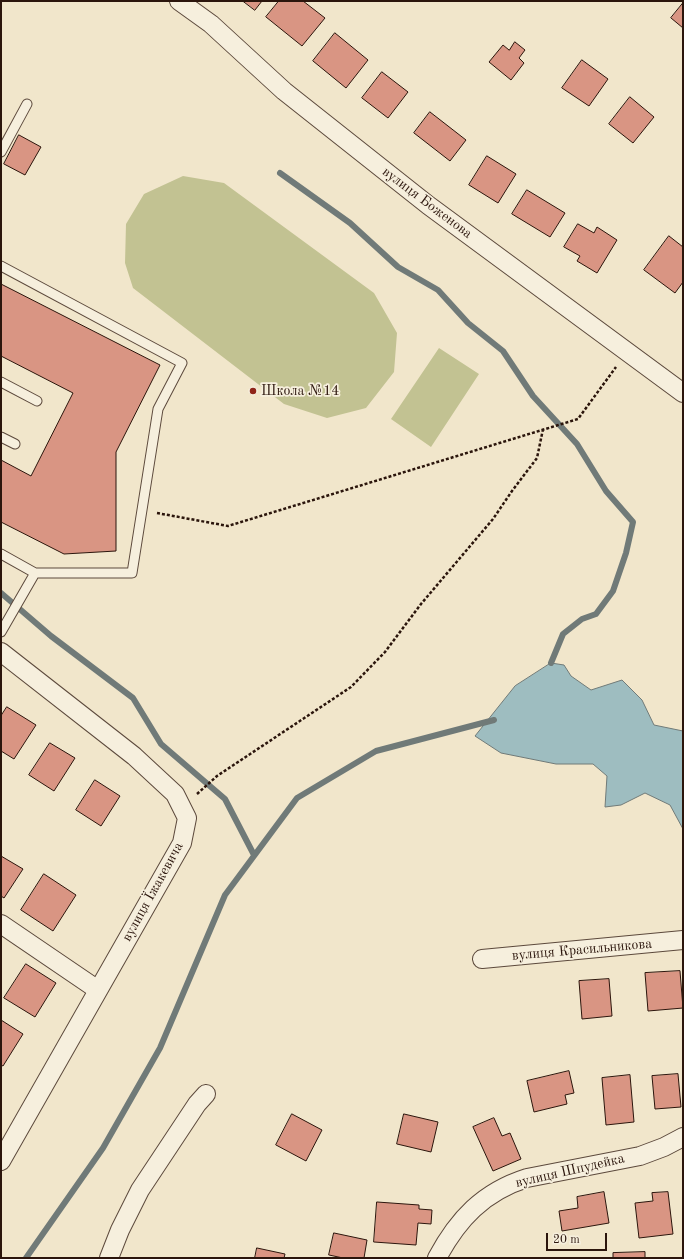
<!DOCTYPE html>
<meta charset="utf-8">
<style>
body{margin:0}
#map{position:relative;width:684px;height:1259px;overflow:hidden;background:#f1e6cb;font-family:"Old Standard TT",serif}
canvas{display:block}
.frame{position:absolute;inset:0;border:2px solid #2b150c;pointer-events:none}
.scale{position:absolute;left:546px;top:1233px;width:61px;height:18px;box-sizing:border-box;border:2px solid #2b150c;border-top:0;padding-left:5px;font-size:12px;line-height:14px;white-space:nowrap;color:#2b150c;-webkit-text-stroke:3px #f6efdd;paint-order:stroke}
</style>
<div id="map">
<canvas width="684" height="1259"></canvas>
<div class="frame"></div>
<div class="scale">20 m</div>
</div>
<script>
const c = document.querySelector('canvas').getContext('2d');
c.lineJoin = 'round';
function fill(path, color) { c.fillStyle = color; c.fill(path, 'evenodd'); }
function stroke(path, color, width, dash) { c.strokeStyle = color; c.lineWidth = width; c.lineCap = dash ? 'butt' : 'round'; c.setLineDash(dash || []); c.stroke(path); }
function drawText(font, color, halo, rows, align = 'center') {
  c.font = font + ' "Old Standard TT",serif'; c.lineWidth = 3.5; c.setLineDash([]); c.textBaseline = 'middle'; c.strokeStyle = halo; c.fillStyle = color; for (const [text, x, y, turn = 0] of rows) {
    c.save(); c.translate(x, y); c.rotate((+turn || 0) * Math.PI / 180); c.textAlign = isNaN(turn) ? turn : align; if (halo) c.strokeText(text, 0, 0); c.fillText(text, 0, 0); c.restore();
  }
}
fill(new Path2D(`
 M183,176L224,183L374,293L397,333L394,372L366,408L327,418L284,404L133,288L125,263L126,224L144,194Z
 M439,348L479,374L431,447L391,419Z`), '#c2c292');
const water = new Path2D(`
 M551,663L564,665L571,676L591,690L622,680L642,700L654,725L683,731V829L670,805L645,793L621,805L605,807L607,776L593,764H556L501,753L475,736L515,686Z`);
fill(water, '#9ebdc0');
stroke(water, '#707a78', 1);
stroke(new Path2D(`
 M280,173L350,223L398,267L438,290L468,323L503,351L533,396L577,444L606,491L633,522L626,553L613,591L596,614L582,619L563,634L551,663
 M1,593L51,636L133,698L161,744L225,799L254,855
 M26,1258L103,1148L160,1048L225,895L297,798L376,751L494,720`), '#707a78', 6);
const building = new Path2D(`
 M243,1H262L255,10Z
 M279,1H303L325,18L302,46L266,17Z
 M683,3V28L671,18Z
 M335,33L368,60L346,88L313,61Z
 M515,42L525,50L519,58L524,63L511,80L489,62L503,45L509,50Z
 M582,60L608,79L589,106L562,88Z
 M382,72L408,92L388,118L362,98Z
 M630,97L654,117L633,143L609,124Z
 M430,112L466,140L450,161L414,133Z
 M19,135L41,147L25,175L4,164Z
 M487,156L516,174L498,203L469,185Z
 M527,190L565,213L550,237L512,214Z
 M578,224L594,233L597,227L617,240L597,273L577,261L580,256L564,247Z
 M669,236L683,247V282L675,293L644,270Z
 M1,284L160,365L116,452V551L64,554L1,522V460L31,476L73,393L1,356Z
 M7,707L36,725L14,759L1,751V716Z
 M50,743L75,758L54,791L29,775Z
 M95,780L120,796L101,826L76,810Z
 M1,856L23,869L4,898L1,896Z
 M44,874L76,895L53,931L21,910Z
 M26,964L56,983L35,1017L4,998Z
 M680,971L683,1008L648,1011L645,973Z
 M609,979L612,1016L582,1019L579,981Z
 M1,1020L23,1034L3,1066L1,1065Z
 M569,1071L574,1093L565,1095L567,1104L534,1112L527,1081Z
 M678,1074L681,1107L655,1109L652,1076Z
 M630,1075L634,1122L606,1125L602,1078Z
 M292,1114L322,1130L306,1161L276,1145Z
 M404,1114L438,1122L431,1152L397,1144Z
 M494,1118L502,1136L510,1133L521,1159L493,1171L473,1127Z
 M604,1192L609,1223L562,1231L559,1211L578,1208L577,1197Z
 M668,1192L673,1234L639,1238L635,1203L653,1201L652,1193Z
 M377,1202L419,1205V1209L432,1210L431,1224L418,1223L416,1245L374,1242Z
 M334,1233L367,1240L364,1258H343L329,1255Z
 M257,1248L285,1254L284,1258H255Z
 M645,1252V1258H613V1253Z`);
fill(building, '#d99583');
stroke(building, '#2b150c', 1);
const service = new Path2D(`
 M1,152L27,104
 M1,266L182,363L158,409L132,573H35L1,554
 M1,382L37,401
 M1,437L15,444
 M1,632L35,573`);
const minor = new Path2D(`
 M179,1L211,24L284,91L428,205L683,393
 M1,652L134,756L175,794L187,818L182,843L1,1161
 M1,924L98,990
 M482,959L683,940
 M109,1258L120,1230L140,1190L197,1104L206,1094
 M437,1258C458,1219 483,1192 527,1178L640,1156L664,1147L683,1137`);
stroke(service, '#5c493c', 11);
stroke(minor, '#5c493c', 20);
stroke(new Path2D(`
 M157,513L228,526L578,419L616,367
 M197,794L217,776L351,687L385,652L421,604L493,519L512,491L537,458L543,429`), '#2b150c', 2.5, [3, 2]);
stroke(service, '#f6efdd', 9);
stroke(minor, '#f6efdd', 18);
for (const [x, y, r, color] of [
 [253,391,4,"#8f2418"]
]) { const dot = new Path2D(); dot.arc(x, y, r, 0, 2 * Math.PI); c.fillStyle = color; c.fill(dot); stroke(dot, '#f6efdd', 1.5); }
drawText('14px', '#2b150c', '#f6efdd', [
 ["вулиця Боженова",427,203,37],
 ["вулиця Їжакевича",153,892,-61],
 ["вулиця Красильникова",582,950,-5],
 ["вулиця Шпудейка",570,1171,-13]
]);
drawText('14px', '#2b150c', '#f6efdd', [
 ["Школа №14",261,391]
], 'left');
</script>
